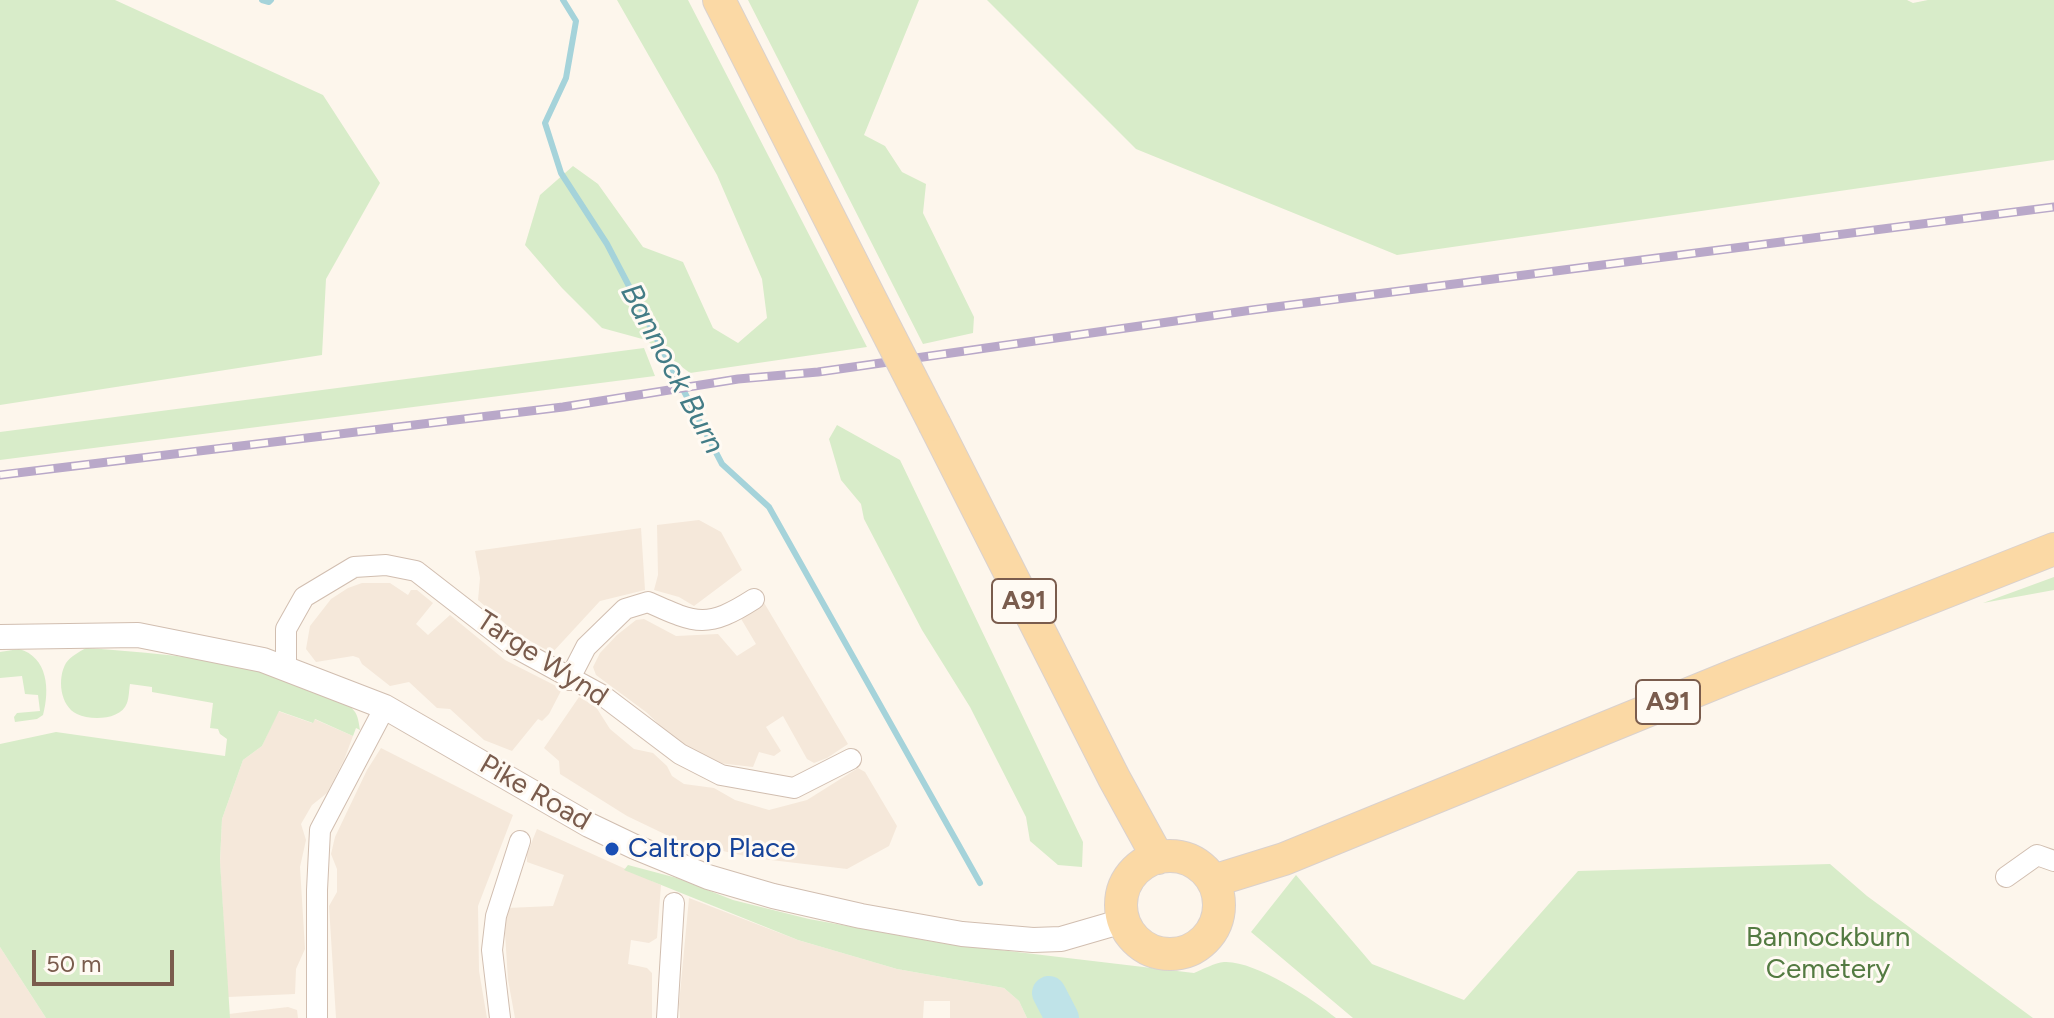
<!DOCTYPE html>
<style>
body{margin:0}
#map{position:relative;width:2054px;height:1018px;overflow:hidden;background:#fdf6ec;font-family:Figtree,sans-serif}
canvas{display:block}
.scale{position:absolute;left:32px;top:950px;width:142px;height:36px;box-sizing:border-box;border:4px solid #7a5c4d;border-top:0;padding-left:10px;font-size:24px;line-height:28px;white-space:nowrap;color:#7a5c4d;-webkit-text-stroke:6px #fffaf3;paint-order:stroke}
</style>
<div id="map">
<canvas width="2054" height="1018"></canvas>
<div class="scale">50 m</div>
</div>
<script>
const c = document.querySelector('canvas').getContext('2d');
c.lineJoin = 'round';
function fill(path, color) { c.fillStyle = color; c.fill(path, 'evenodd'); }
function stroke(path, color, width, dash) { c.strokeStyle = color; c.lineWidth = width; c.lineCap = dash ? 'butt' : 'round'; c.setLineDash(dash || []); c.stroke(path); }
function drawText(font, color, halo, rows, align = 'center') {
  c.font = font + ' Figtree,sans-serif'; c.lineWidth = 6; c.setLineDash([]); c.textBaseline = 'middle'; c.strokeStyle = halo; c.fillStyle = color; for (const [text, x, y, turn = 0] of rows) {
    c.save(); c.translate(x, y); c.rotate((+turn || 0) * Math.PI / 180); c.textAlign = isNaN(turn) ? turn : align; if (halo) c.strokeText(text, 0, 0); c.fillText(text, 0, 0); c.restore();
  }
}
fill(new Path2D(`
 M699,520L721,532L742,570L694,606L679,597L654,590L658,575L657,525Z
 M641,528L645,590L600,601L552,653L516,633L478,600L480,578L475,551Z
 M362,583H390L408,595L411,590H417L433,603L416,624L428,635L450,615L505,660L562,689L549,714L542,721L538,719L512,751L484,740L450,709L437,708L409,682L390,686L362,664L359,658L353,656L316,662L306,649L310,626L331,599L348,588Z
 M763,601L848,744L827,758L814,763L807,759L783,716L766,727L781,751L774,756L759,752L753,767L701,761L680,750L667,732L646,712L596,675L593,667L600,653L617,635L636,620L644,619L676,636L718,634L737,656L756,644L740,617Z
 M579,697L596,707L610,729L634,749L653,753L667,766L672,776L684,784L714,788L735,800L769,810L807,800L858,768L865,772L897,826L889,846L847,869L754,858L692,844L677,840L627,816L560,774L559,761L544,748Z
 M278,711L312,723L314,719L353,736L344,760L327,793L312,805L301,824L306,840L300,867L305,949L296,969L295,994L228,997L220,862L222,819L243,760L262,746Z
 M381,748L513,815L478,906L479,971L487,1018H336L329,906L337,892V869L331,854L335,837L367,770Z
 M537,829L661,885L657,938L649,943L631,940L628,964L647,968L652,973V1018H515L508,980L505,933L507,908L553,906L564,875L527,862V854Z
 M689,898L798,940L897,969L1004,988L1019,1001L1027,1018H950V1001H924L923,1018H680L679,1004Z
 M0,947L46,1018H0Z
 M288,1007L297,1010L298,1018H230L229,1014L237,1013Z`), '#f5e8da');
fill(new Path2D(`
 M0,0H115L323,95L380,183L326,279L322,355L0,405Z
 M617,0H688L867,347L690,373L646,340L602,328L562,288L525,245L540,195L573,166L598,184L643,247L683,262L713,328L738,343L767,318L762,279L717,175Z
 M748,0H919L864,135L885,146L902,172L926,184L923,213L974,317L973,333L923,344Z
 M987,0H1907L1913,3L1928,0H2054V160L1397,255L1136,149Z
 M644,348L655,376L0,460V432Z
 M837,425L900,460L1083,842L1082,867L1058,865L1030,841L1026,817L970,707L922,630L864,519L861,504L841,480L829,439Z
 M2054,577V590L1983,603Z
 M86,648C167,654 241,659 317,691C329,696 347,700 355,712C358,716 359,724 360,730L356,728L353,736L315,719L313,723L279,711L262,746L243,760L222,819L220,861L230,1018H46L0,947V744L56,732L225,756L227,739L220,734L218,729L210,728L213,703L152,692V687L130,684C129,690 129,698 127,703C121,720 91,721 77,714C60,706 57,678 66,663C71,656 79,652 86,648Z
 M19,649C48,657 50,690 43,715L37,719L15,722L14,717L17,713L40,711L38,695L25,694L22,676L0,678V652Z
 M1830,864L1867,896L2033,1018H1353L1251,932L1296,875L1372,964L1464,1000L1578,871Z
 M628,865L677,878L733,900L809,919L941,943L1194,973C1203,969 1215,963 1224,962C1254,960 1313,999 1336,1018H1027L1019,1001L1004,988L897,969L798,940L624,870Z`), '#d8ecc9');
stroke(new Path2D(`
 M262,0L269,2L271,0
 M563,0L576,21L566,78L545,123L561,173L607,244L722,464L769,507L980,883`), '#a5d3da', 6);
stroke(new Path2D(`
 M1049,993L1062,1018`), '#bfe3e8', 34);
const minor = new Path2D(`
 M286,669V629L304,597L354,567L386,565L416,571L514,647L602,695L680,754L721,775L794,788L851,759
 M569,680L586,647L625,609L648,602C697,624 707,629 754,599
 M2006,877L2037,855L2054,861
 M317,1018V890L320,830L385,707
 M500,1018L492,950L496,916L520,841
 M667,1018L674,903`);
const tertiary = new Path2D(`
 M0,637L138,635L263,660L385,707L589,825L635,847L708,877L773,896L861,916L962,934L1033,940L1061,939L1123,921`);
const primary = new Path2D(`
 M719,0L875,308
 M935,425L1114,778L1158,858
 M1121 905a49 49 0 1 1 98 0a49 49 0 1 1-98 0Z
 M1213,881L1284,859L1735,675L2054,549`);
stroke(minor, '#d1beb0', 22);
stroke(tertiary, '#d1beb0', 26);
stroke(primary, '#dad1cd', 34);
stroke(minor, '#fff', 20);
stroke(tertiary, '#fff', 24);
stroke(primary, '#fbd9a5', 32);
const rail = new Path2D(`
 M0,475L563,407L738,379L818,372L1252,310L2054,207`);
stroke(rail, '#b9a8c9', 9);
stroke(rail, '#fffaf3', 6, [18]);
const primaryBridge = new Path2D(`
 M875,308L935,425`);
stroke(primaryBridge, '#dad1cd', 34, []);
stroke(primaryBridge, '#fbd9a5', 32);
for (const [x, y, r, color] of [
 [612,849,8,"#1a4fb4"]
]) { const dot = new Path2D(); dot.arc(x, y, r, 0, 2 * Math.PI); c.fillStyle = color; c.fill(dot); stroke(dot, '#fffaf3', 3); }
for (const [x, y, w] of [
 [1024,601,64],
 [1668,702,64]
]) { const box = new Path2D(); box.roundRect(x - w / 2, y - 22, w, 44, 6); c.fillStyle = '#fffaf3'; c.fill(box); stroke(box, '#7a5c4d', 2); }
drawText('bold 26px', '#7a5c4d', null, [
 ["A91",1024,601],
 ["A91",1668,702]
]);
drawText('28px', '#7a5c4d', '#fffaf3', [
 ["Targe Wynd",542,659,33],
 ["Pike Road",535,793,30]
]);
drawText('28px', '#164399', '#fffaf3', [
 ["Caltrop Place",628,849]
], 'left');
drawText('28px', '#537a41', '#fffaf3', [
 ["Bannockburn",1828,938],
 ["Cemetery",1828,970]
]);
drawText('italic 30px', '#437c86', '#fffaf3', [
 ["Bannock Burn",672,369,62]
]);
</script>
